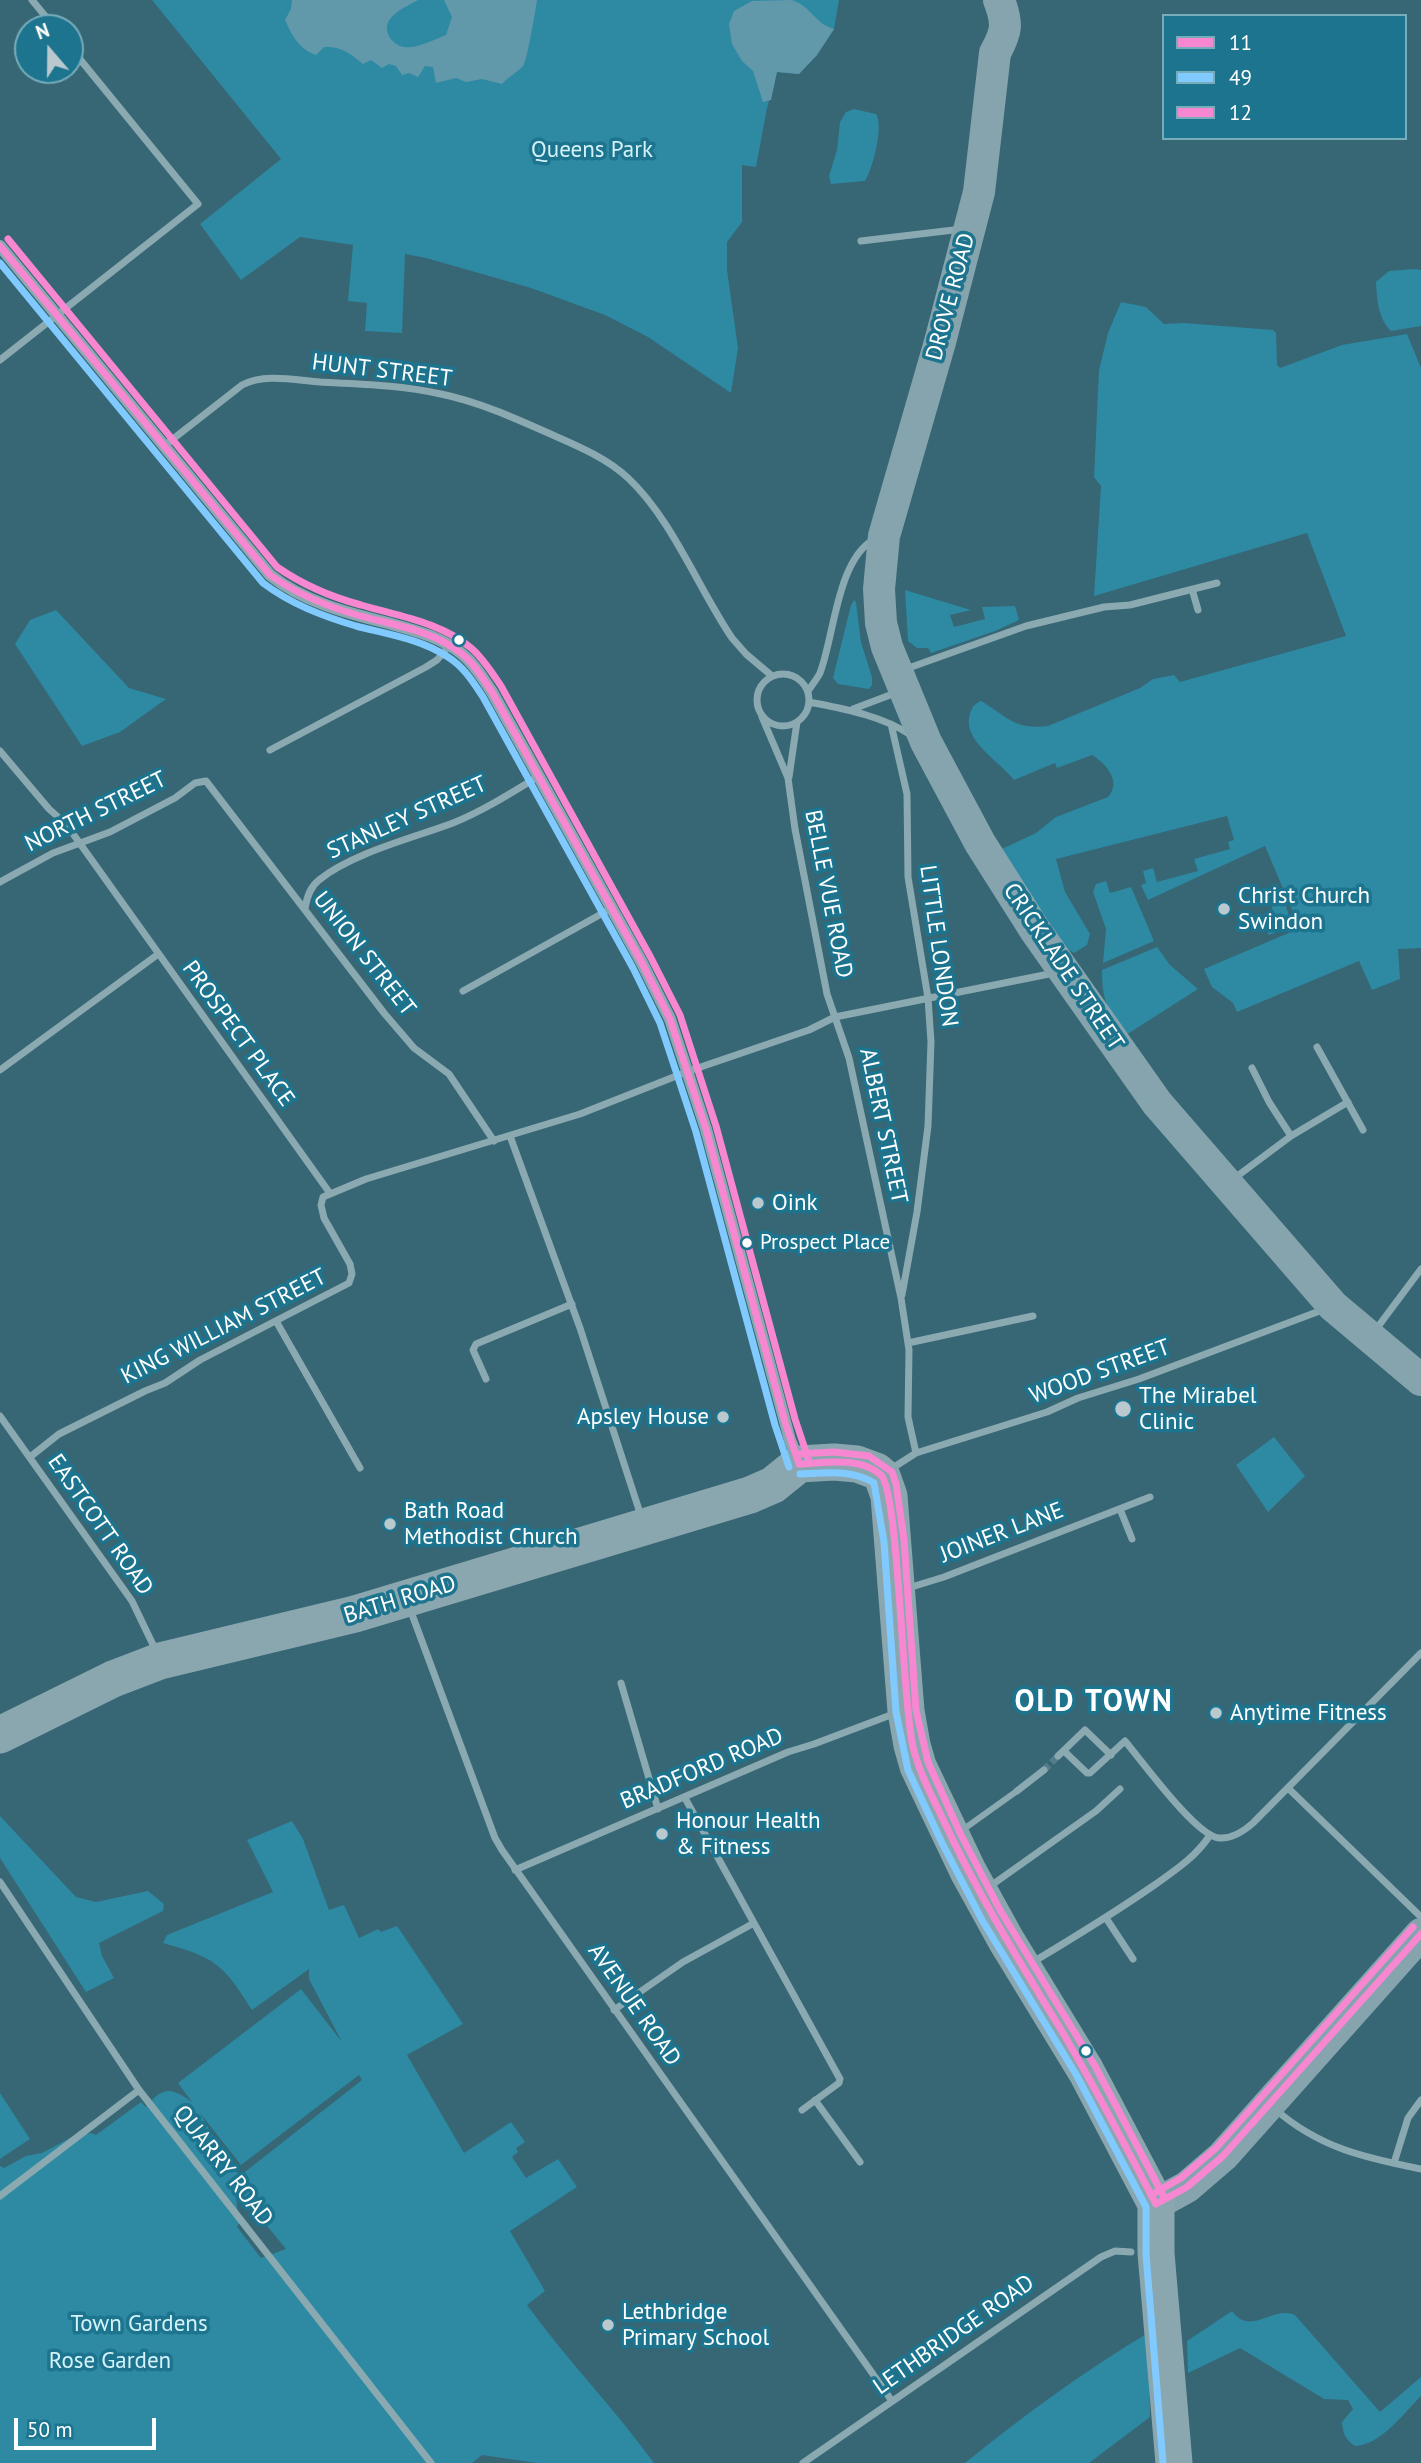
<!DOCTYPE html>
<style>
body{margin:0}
#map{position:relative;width:1421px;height:2463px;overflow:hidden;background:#376674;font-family:"PT Sans",sans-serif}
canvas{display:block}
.legend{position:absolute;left:1162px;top:14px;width:245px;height:126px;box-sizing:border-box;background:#1d748e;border:2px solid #77acbb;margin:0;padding:9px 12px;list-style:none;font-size:21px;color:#fff}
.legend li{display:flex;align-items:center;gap:14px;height:35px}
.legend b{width:35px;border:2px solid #77acbb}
.north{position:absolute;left:14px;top:14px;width:70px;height:70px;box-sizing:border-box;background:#1d748e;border:2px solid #77acbb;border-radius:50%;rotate:340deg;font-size:19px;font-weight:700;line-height:28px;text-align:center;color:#fff}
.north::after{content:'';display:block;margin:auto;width:24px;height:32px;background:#b9c9ce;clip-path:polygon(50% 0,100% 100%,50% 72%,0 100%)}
.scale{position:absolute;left:14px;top:2418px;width:142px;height:32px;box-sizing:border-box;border:4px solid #fff;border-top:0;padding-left:9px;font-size:21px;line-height:24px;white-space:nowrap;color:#fff;-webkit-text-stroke:5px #1d748e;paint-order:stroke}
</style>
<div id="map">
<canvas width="1421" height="2463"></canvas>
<ul class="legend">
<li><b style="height:9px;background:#f787d1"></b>11</li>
<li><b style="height:9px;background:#80caff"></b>49</li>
<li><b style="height:9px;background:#f787d1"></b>12</li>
</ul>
<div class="north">N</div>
<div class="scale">50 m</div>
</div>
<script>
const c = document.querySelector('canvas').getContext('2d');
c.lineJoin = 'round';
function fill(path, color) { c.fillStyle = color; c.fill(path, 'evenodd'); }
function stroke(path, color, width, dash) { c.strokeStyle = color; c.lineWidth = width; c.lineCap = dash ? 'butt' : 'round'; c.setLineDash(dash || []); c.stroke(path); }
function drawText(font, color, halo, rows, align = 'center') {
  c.font = font + ' "PT Sans",sans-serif'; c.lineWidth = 7; c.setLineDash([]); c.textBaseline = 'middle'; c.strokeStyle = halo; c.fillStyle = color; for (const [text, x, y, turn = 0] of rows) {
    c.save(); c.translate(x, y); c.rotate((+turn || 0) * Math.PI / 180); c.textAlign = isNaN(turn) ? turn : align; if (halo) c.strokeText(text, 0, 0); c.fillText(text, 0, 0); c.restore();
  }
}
fill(new Path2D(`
 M152,0H839L834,29L817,55L799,74L777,72L767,108L756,167L742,165V222L727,242V270L738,348L731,393L648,337L605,315L531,288L426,258L405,254L402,333L365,331L367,303L348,301L353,245L300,237L241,280L200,224L281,159Z
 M854,109L876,114C884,126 873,168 865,181L831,184L829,176L837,150L840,122L846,112Z
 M1414,269L1421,270V326L1391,331C1378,318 1377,300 1376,282L1389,271Z
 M1121,302L1146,307L1164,324L1184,323L1273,330L1276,333L1277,365L1280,368L1342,345L1407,334L1421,368V948L1398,949L1400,979L1372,990L1359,961L1237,1012L1233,1003L1212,987L1204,969L1291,932L1296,919L1265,846L1148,900L1141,885L1146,883L1143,871L1153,868L1157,882L1198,871L1194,859L1230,849L1228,842L1234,840L1227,816L1056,859L1065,892L1090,934L1087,945L1074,953L1066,948L1011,866L1002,849L1036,833L1056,817L1108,797C1122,781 1106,764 1092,755L1057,768L1055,763L1014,780C1000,762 965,742 969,718C971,709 973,704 981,701C1008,717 1014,730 1048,726L1140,688L1153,679L1174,675L1180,682L1346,636L1307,533L1094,596L1101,486L1094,477L1099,370L1108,333Z
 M905,590L971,610L950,615L954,627L985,619L982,607L1015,606L1019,620L995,631L931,653L928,648H917L908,641Z
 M854,600L856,602L861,642L872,677V685L869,689L838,684L833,678L851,605Z
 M56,610L129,688L166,699L120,732L82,746L15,644L30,620Z
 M1106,881L1110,893L1131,887L1154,941L1103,963L1106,929L1093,892L1096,884Z
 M1284,900L1291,922L1287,928L1269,935L1262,924L1269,921L1274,913L1271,905Z
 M1157,947L1170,965L1198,989L1126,1035C1108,1009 1102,1003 1102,970Z
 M1274,1437L1305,1476L1268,1512L1236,1465Z
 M0,1816L76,1897L96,1902L148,1891L164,1904L163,1911L99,1943L102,1956L114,1978L86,1992L0,1858Z
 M292,1821L303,1839L329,1910L344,1905L359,1938L378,1929L381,1932L397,1926L463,2024L407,2055L464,2153L511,2122L525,2142L516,2148L518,2152L512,2157L526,2178L558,2159L577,2187L510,2231L545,2291L527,2305C567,2360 614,2408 654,2463H537L482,2455L472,2463H0V2166L4,2168L26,2156L42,2153L72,2137L91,2133L96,2135L141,2102L146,2107C163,2086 171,2087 192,2102L178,2083L301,1989L342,2042L309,1979V1969L252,2010C223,1964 216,1958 163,1943L167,1935L273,1892L247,1840ZM359,2075L362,2080L241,2175L232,2169L200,2113L241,2165ZM235,2187L286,2249L261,2258L237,2227L239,2223Z
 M0,2093L30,2139L0,2159Z
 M1232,2311C1251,2337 1272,2305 1295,2315L1380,2412L1421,2377V2396C1404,2413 1381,2445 1355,2446C1345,2439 1343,2434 1342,2422L1353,2409L1348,2400L1324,2399L1240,2348L1188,2373L1187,2341Z
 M1148,2333L1150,2417L1089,2463H965C1024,2415 1083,2372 1148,2333Z`), '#2e89a3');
fill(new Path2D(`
 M292,0H418C404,8 378,18 390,38C394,43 398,46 404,47C416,49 434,40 446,35L452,17L444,0H537C536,8 527,61 523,66C519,71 507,78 502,84L482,79L466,82L456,78L436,83L433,67L425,66L418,77L409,73L402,75L396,66L389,64L382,68L371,60L363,64C350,53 341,46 324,47L316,55C298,48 293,37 285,20L291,9Z
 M792,0C812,7 814,23 834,29L817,55L799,74L777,72L771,100L763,102L753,71L742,61L732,44L729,24L734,11L752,1Z`), '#6199ab');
stroke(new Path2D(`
 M1044,1770L1058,1756`), '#557d89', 7, [7, 3.5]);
stroke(new Path2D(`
 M961,1831L1017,1791`), '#8ba9b1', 6);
stroke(new Path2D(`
 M32,0L55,28
 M861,241L962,229
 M0,360L198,204L70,47
 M164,446L242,385C264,373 295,380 320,382C360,384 401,385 441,394C480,402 519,420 555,436C580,447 608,459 628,478C672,519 698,588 732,638L746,654L772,676
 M1192,589L1198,610
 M903,670L1026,626L1104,607L1130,605L1217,583
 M757 700a26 26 0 1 1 52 0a26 26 0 1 1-52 0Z
 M808,691C812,685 817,679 820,673C834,637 837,561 873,540
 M809,702C844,709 880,715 911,735
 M853,709L898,692
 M762,717L788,778L795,829L827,994L849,1058L901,1298L909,1350L908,1417L916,1453
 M891,724L907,794L908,877L928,998L931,1042L928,1126L917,1212L902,1295
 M270,750L426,667L437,660L450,645
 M0,751L49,809L66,824L329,1192
 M789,777L797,722
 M0,882L53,853L110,832L175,798L195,783L206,781L384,1013L414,1048L449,1074L494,1141
 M305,908C307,897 310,887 319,880C352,853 413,838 453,823C483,811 511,793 539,776
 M463,991L612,908
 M1317,1047L1363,1130
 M1252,1068L1269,1102L1291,1136
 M0,1070L157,955
 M510,1136L580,1328L641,1516
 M1232,1180L1291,1136L1348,1102
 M276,1321L360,1468
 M1374,1332L1421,1269
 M908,1343L1033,1316
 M486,1379L473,1350L476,1344L572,1304
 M0,1416L132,1601L156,1651
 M30,1457L59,1434L145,1391L165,1383L200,1360L349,1283L352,1274L350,1264L324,1218L321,1205L323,1197L366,1179L580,1114L689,1071L809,1030L835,1017L1049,974
 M891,1469L916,1453L1047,1412L1078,1398L1139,1379L1325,1309
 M1120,1509L1132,1539
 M905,1589L944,1577L1150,1497
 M410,1609L495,1838L502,1850L892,2401
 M621,1683L658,1809
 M1064,1751L1087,1773H1090L1125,1741C1142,1761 1196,1836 1219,1838C1232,1839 1244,1831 1253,1823L1421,1653
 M1058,1756L1085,1730L1111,1755
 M1288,1788L1421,1917
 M1017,1791L1044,1770
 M685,1798L840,2079L839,2083L802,2110
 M515,1870L788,1752L814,1744L896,1713
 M0,1882L139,2090L431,2463
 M989,1887L1096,1811L1120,1789
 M1106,1918L1133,1959
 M1033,1962C1073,1938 1114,1913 1153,1886C1174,1871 1196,1857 1210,1835
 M614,2010L683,1962L754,1923
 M815,2100L860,2162
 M1275,2109C1319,2148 1366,2158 1421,2169
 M1394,2163L1408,2118L1421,2100
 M0,2196L139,2090
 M803,2463L1101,2257L1115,2251L1131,2252`), '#8ba9b1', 7);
stroke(new Path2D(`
 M0,246L270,575C304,602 347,613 388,623C413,630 442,637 462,654C475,664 483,679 492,692L642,963L670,1019L706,1129L790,1440L798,1460`), '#8ba9b1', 12);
stroke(new Path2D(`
 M999,0C1008,24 1007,31 995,53L979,192L940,342L884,536L879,589L881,623L887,647L926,742L980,843L1035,930L1157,1103L1333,1306L1421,1380
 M1156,2204L1187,2187L1223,2156L1421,1934`), '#86a4ad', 32);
stroke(new Path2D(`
 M0,1735L113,1679L160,1661L355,1614L750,1495L773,1485L799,1464L834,1462L857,1464L876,1471L882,1476L889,1496L906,1711L912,1745L918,1766L968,1871L1006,1940L1086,2071L1156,2204V2253L1174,2463`), '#8aa7b0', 37);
stroke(new Path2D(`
 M0,246L270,575C297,594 326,606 357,615C393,625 433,630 462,654C475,664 483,679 492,692L642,963L670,1019L706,1129L785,1422L799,1464
 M799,1464C823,1463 861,1456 881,1475C899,1493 902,1703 913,1747C919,1771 930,1793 941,1815C975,1889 1017,1958 1060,2028C1094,2085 1125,2145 1156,2204
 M1156,2204L1187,2187L1223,2156L1421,1934`), '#f787d1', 7);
stroke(new Path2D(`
 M0,263L263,583C291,604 322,616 356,626C387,634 421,639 448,657C464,667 473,682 483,697L633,968L660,1023L696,1132L775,1425L789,1467
 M800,1474C824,1473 852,1469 874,1483L884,1542L896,1712L908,1770L942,1843L982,1920L1077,2076L1146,2207V2254L1163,2463`), '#80caff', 7);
stroke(new Path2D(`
 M8,239L277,567C303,585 331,597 361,605C398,616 440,622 471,648C483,658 492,673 501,686L651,958L680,1015L716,1126L795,1419L809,1461
 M798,1454L834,1452L869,1456L892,1472L896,1484L904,1540L916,1710L928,1762L960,1833L1000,1910L1095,2066L1165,2199
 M1151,2195L1181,2178L1216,2148L1413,1927`), '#f787d1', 7);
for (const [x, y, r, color] of [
 [459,640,6,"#fff"],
 [1224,909,7,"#b9c9ce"],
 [758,1203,7,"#b9c9ce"],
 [747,1243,6,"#fff"],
 [1123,1409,9,"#b9c9ce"],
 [723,1417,7,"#b9c9ce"],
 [390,1524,7,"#b9c9ce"],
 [1216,1713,7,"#b9c9ce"],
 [662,1834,7,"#b9c9ce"],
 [1086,2051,6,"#fff"],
 [608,2325,7,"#b9c9ce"]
]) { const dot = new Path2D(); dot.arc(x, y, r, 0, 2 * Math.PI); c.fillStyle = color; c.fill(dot); stroke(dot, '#1d748e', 2.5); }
drawText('21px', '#fff', '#1d748e', [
 ["Prospect Place",760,1243]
], 'left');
drawText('23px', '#d3f2f9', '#1d748e', [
 ["Queens Park",592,150],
 ["Town Gardens",139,2324],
 ["Rose Garden",110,2361]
]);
drawText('23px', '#fff', '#1d748e', [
 ["DROVE ROAD",951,297,-75],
 ["HUNT STREET",382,371,7],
 ["NORTH STREET",96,812,-26],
 ["STANLEY STREET",407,818,-24],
 ["BELLE VUE ROAD",828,894,79],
 ["LITTLE LONDON",938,946,82],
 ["UNION STREET",364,954,52],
 ["CRICKLADE STREET",1063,967,56],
 ["PROSPECT PLACE",238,1034,54],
 ["ALBERT STREET",883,1126,78],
 ["KING WILLIAM STREET",224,1327,-27],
 ["WOOD STREET",1100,1372,-20],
 ["EASTCOTT ROAD",100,1525,55],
 ["JOINER LANE",1002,1533,-21],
 ["BATH ROAD",400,1600,-17],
 ["BRADFORD ROAD",702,1769,-23],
 ["AVENUE ROAD",634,2005,55],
 ["QUARRY ROAD",223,2166,52],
 ["LETHBRIDGE ROAD",954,2335,-35]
]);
drawText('23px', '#fff', '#1d748e', [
 ["Christ Church",1238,896],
 ["Swindon",1238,922],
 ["Oink",772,1203],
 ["The Mirabel",1139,1396],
 ["Clinic",1139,1422],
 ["Apsley House",709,1417,"right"],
 ["Bath Road",404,1511],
 ["Methodist Church",404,1537],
 ["Anytime Fitness",1230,1713],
 ["Honour Health",676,1821],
 ["& Fitness",676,1847],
 ["Lethbridge",622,2312],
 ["Primary School",622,2338]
], 'left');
c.letterSpacing = '2px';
drawText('bold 30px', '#fff', '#1d748e', [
 ["OLD TOWN",1094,1702]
]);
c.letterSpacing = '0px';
</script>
